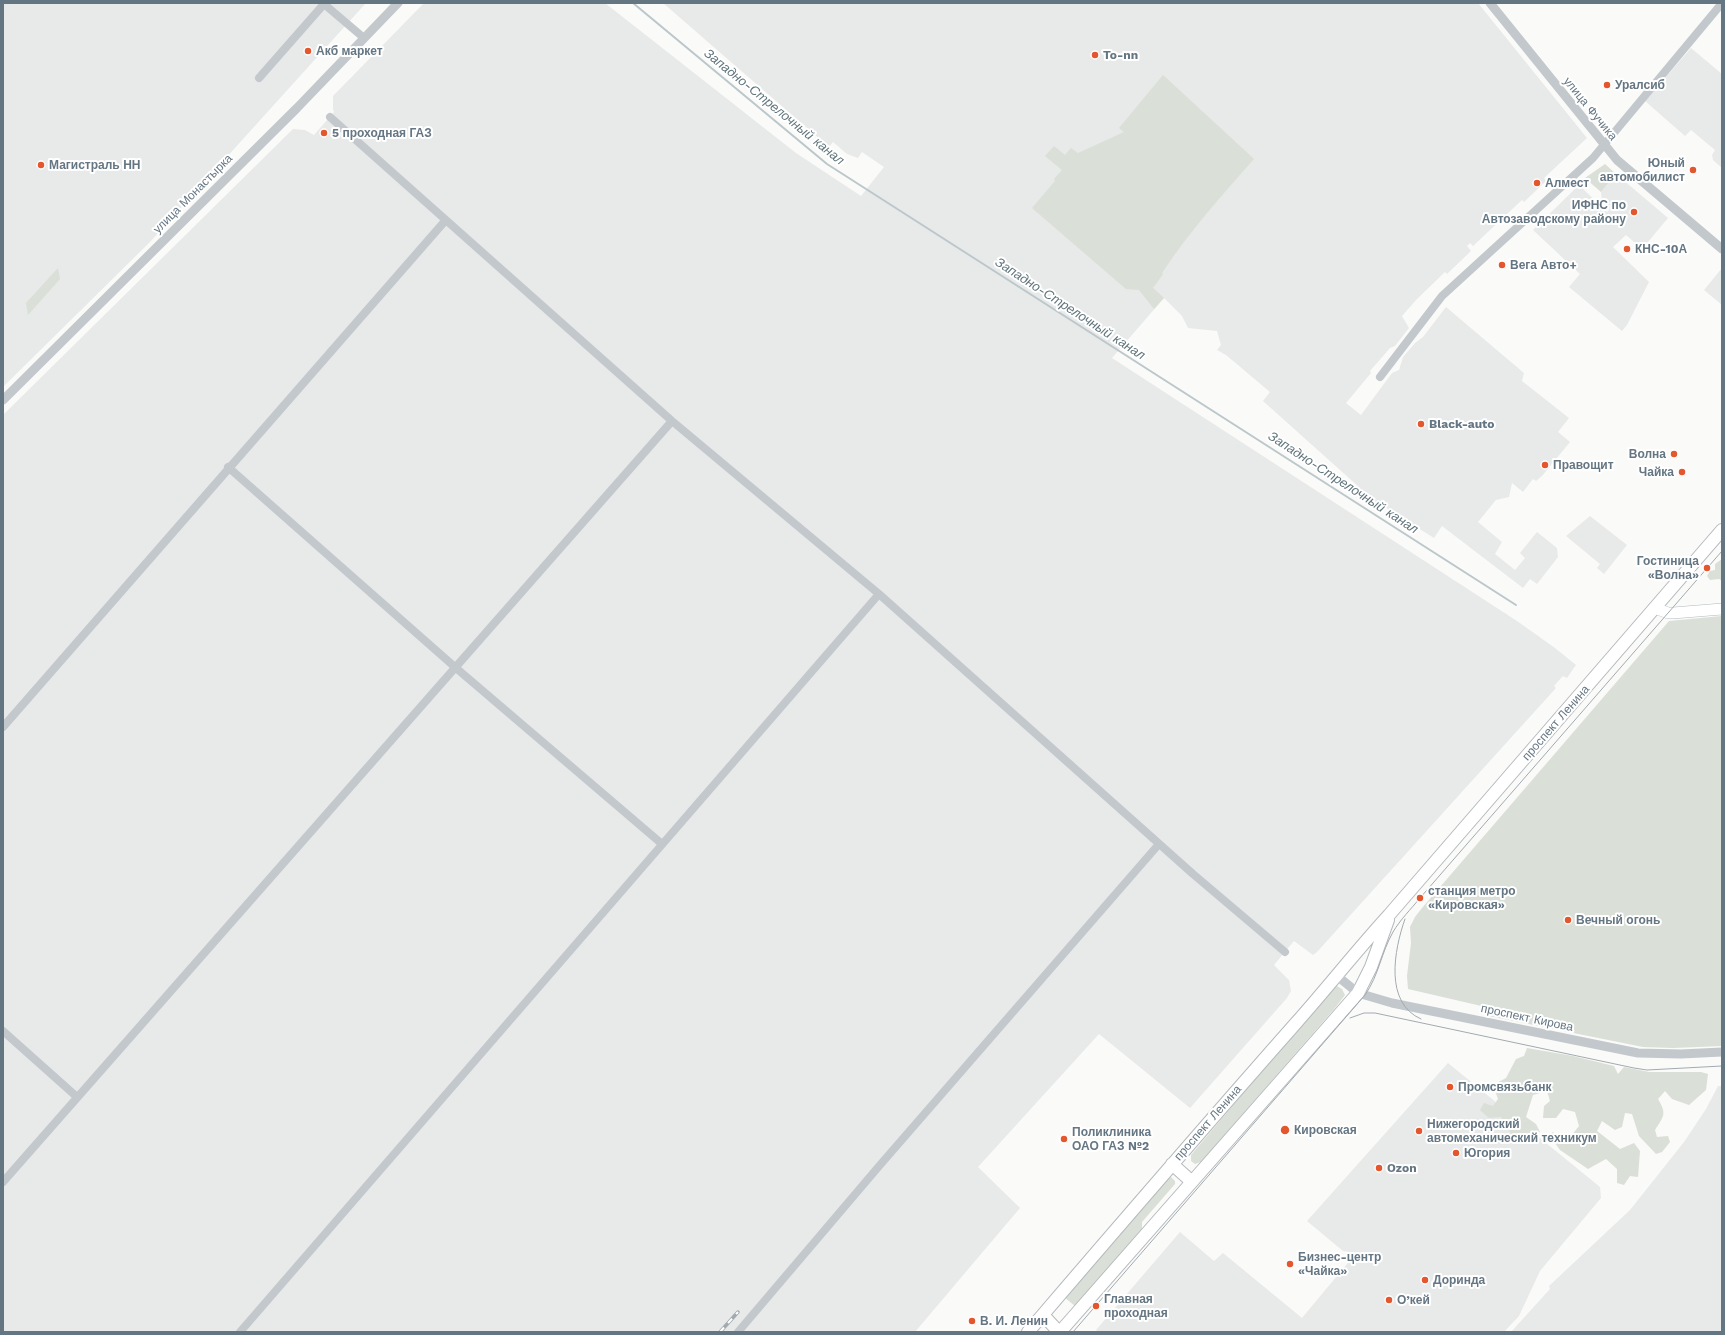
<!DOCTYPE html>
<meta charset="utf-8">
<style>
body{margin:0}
#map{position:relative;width:1725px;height:1335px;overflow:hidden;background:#fafaf8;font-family:"Work Sans",sans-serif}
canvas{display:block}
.frame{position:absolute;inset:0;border:4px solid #657683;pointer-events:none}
</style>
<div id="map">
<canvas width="1725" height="1335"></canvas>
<div class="frame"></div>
</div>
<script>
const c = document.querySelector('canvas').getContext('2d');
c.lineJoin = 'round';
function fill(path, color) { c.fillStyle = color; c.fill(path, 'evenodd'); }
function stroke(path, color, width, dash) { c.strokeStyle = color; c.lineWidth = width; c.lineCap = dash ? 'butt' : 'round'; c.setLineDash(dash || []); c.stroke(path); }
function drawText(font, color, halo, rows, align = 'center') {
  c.font = font + ' "Work Sans",sans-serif'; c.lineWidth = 4; c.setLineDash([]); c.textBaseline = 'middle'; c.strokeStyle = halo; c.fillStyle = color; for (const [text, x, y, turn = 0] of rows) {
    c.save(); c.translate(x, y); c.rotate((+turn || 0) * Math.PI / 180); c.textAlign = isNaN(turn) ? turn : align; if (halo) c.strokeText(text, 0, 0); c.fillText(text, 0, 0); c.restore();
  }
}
fill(new Path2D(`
 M3,3H366L150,242L3,387Z
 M424,3H605L796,153L861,196L884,167L862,152L858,158L847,154L833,142L829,147L663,3H1478L1587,138L1544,178L1546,181L1524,202L1522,200L1473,246L1470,243L1467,246L1471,251L1447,274L1445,272L1417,299L1402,316L1409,328L1395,346L1390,348L1370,371L1371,373L1346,403L1361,415L1392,373L1399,370L1403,357L1415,343L1423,337L1446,307L1524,373L1522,381L1569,418L1558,432L1570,442L1542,476L1536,481L1533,479L1523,492L1512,483L1509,497L1496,500L1478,522L1502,542L1495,554L1515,570L1525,558L1520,553L1537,532L1557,548L1558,557L1537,584L1530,579L1523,588L1442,526L1434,538L1367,496L1359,487L1263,401L1270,392L1226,355L1217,350L1221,345L1217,331L1188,328L1182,316L1164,298L1112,358L1517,621L1555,648L1576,665L1567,678L1563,676L1562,677L1554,686L1556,688L1317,952L1313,955L1294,941L1274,965L1289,980L1291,991L1287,998L1190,1108L1099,1034L978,1167L1020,1208L915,1332H3V415L293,129L305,130L314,135L334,112L333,109V96Z
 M1691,48L1722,74V168L1713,160L1712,155L1715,150L1691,130L1685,136L1645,101Z
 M1616,174L1668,218L1642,249L1626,235L1613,247L1649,282L1627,325L1622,331L1569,287L1580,274L1533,230L1579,185L1607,212L1610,209L1602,201L1601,192Z
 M1722,268V305L1704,290Z
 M1590,516L1627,545L1604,574L1597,568L1600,564L1566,536Z
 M1448,1063L1600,1187L1601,1198L1540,1271L1519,1316L1504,1332H1098L1096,1330L1180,1232L1214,1261L1223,1253L1302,1318L1356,1253L1343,1251L1307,1221Z
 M1718,1086H1722V1332H1511L1550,1289L1549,1286L1630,1210L1684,1142L1706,1109Z`), '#e8e9e9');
fill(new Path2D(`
 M1163,75L1254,159C1221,196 1189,232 1162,273L1163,274L1153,288L1164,298L1154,309L1139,290L1126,289L1032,208L1055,181L1054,179L1062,170L1045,156L1054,146L1065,155L1071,148L1078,153L1124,132L1119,128Z
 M1605,164L1616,174L1601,192L1585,178Z
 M58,268L60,279L28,315L26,303Z
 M1722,559V581L1719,579L1710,580L1707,576L1710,571L1715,570V564Z
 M1722,616V1046L1673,1048L1643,1047L1489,1016L1490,1008L1408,989L1407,976L1411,943L1410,927L1415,917L1422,908L1669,621Z
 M1335,985L1342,989L1345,995L1335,1008L1201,1162L1195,1164L1191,1161V1155Z
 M1527,1048L1573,1056L1614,1066L1618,1074L1624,1067L1649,1072H1701L1708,1074L1706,1090L1689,1105L1672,1099L1665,1091L1658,1099C1667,1114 1664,1116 1655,1130L1657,1137L1668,1136L1670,1142L1662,1152L1656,1154L1639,1136L1632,1114L1625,1113L1622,1127L1615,1130L1602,1121L1597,1131L1620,1149L1634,1143L1640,1151L1638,1177L1630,1176L1624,1185L1617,1183V1169L1606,1159L1588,1169L1560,1150L1549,1135L1553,1132L1559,1138L1571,1136L1579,1126L1575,1112L1563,1109L1556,1118H1543L1544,1106L1550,1101L1547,1091L1533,1095L1526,1117L1536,1124L1540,1132L1527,1140L1511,1134L1501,1117L1489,1118L1480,1110L1484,1103L1493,1106L1498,1099L1493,1085L1506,1078L1516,1059L1524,1056Z
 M1171,1177L1175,1181V1184L1142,1222V1229L1075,1306L1064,1297L1168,1178Z`), '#dadfd7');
stroke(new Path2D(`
 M633,3L827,164L1516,605`), '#bbc7cb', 2);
const secondary = new Path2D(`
 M1655,608L1668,613H1673L1722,609`);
const primary = new Path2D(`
 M1172,1164L1191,1181
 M1043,1315L1059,1332
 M1028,1332C1117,1228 1206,1125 1296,1023C1328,987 1357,950 1389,915L1722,530
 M1060,1332L1358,993L1371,967L1388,920`);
stroke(secondary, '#b3babf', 12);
stroke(primary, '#b5babe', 14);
stroke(new Path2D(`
 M259,78L324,4L364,38
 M330,117L672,421L879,594L1193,874L1285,952
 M1380,377L1442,296L1593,158L1722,3
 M228,467L456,668L662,844
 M3,727L445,221
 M3,1031L77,1097
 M3,1182L672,421
 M240,1332L879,594
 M738,1332L880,1165L1159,844`), '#c3c8cc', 8);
stroke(new Path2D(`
 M1490,3L1617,160L1722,249
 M3,400L297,108L398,3
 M1336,975L1358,993L1392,1003L1638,1053L1681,1054L1722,1052`), '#c3c8cc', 9);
stroke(secondary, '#fff', 11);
stroke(primary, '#fff', 12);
stroke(new Path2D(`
 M1405,919C1394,950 1384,1003 1421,1019
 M1350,1018L1364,1013H1375L1634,1068L1647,1070L1722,1066
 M1073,1332L1365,995C1379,975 1381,953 1393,932C1400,920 1411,909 1420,898L1722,551`), '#a2aab0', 1);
const rail = new Path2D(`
 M720,1332L738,1312`);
stroke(rail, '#a2aab0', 3.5);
stroke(rail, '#fff', 2, [6]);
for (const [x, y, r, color] of [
 [308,51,4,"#e4572e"],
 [1095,55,4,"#e4572e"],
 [1607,85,4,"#e4572e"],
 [324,133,4,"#e4572e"],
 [41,165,4,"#e4572e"],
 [1693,170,4,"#e4572e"],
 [1537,183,4,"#e4572e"],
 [1634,212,4,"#e4572e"],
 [1627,249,4,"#e4572e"],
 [1502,265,4,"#e4572e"],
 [1421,424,4,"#e4572e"],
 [1674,454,4,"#e4572e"],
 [1545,465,4,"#e4572e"],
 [1682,472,4,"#e4572e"],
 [1707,568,4,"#e4572e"],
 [1420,898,4,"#e4572e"],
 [1568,920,4,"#e4572e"],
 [1450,1087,4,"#e4572e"],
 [1285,1130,5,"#e4572e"],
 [1419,1131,4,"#e4572e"],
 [1064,1139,4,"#e4572e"],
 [1456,1153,4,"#e4572e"],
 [1379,1168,4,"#e4572e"],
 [1290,1264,4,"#e4572e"],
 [1425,1280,4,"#e4572e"],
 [1389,1300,4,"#e4572e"],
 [1096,1306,4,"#e4572e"],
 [972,1321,4,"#e4572e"]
]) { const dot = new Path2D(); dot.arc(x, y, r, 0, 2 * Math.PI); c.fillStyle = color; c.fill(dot); stroke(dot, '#fff', 1.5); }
drawText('bold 12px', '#657683', '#fff', [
 ["Акб маркет",316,51],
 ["To-nn",1103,55],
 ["Уралсиб",1615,85],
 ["5 проходная ГАЗ",332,133],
 ["Юный",1685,163,"right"],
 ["автомобилист",1685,177,"right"],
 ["Магистраль НН",49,165],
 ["Алмест",1545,183],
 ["ИФНС по",1626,205,"right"],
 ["Автозаводскому району",1626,219,"right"],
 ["КНС-10А",1635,249],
 ["Вега Авто+",1510,265],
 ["Black-auto",1429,424],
 ["Волна",1666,454,"right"],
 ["Правощит",1553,465],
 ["Чайка",1674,472,"right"],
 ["Гостиница",1699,561,"right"],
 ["«Волна»",1699,575,"right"],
 ["станция метро",1428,891],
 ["«Кировская»",1428,905],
 ["Вечный огонь",1576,920],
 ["Промсвязьбанк",1458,1087],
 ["Нижегородский",1427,1124],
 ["автомеханический техникум",1427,1138],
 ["Кировская",1294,1130],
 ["Поликлиника",1072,1132],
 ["ОАО ГАЗ №2",1072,1146],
 ["Югория",1464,1153],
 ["Ozon",1387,1168],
 ["Бизнес-центр",1298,1257],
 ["«Чайка»",1298,1271],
 ["Доринда",1433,1280],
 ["Главная",1104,1299],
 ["проходная",1104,1313],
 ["О’кей",1397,1300],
 ["В. И. Ленин",980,1321]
], 'left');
drawText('12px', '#657683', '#fff', [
 ["улица Фучика",1590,109,51],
 ["улица Монастырка",193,194,-45],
 ["проспект Ленина",1556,723,-49],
 ["проспект Кирова",1527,1018,12],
 ["проспект Ленина",1208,1123,-49]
]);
drawText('italic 13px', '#60757c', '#fff', [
 ["Западно-Стрелочный канал",774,107,39],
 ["Западно-Стрелочный канал",1070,309,33],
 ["Западно-Стрелочный канал",1343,483,33]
]);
</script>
